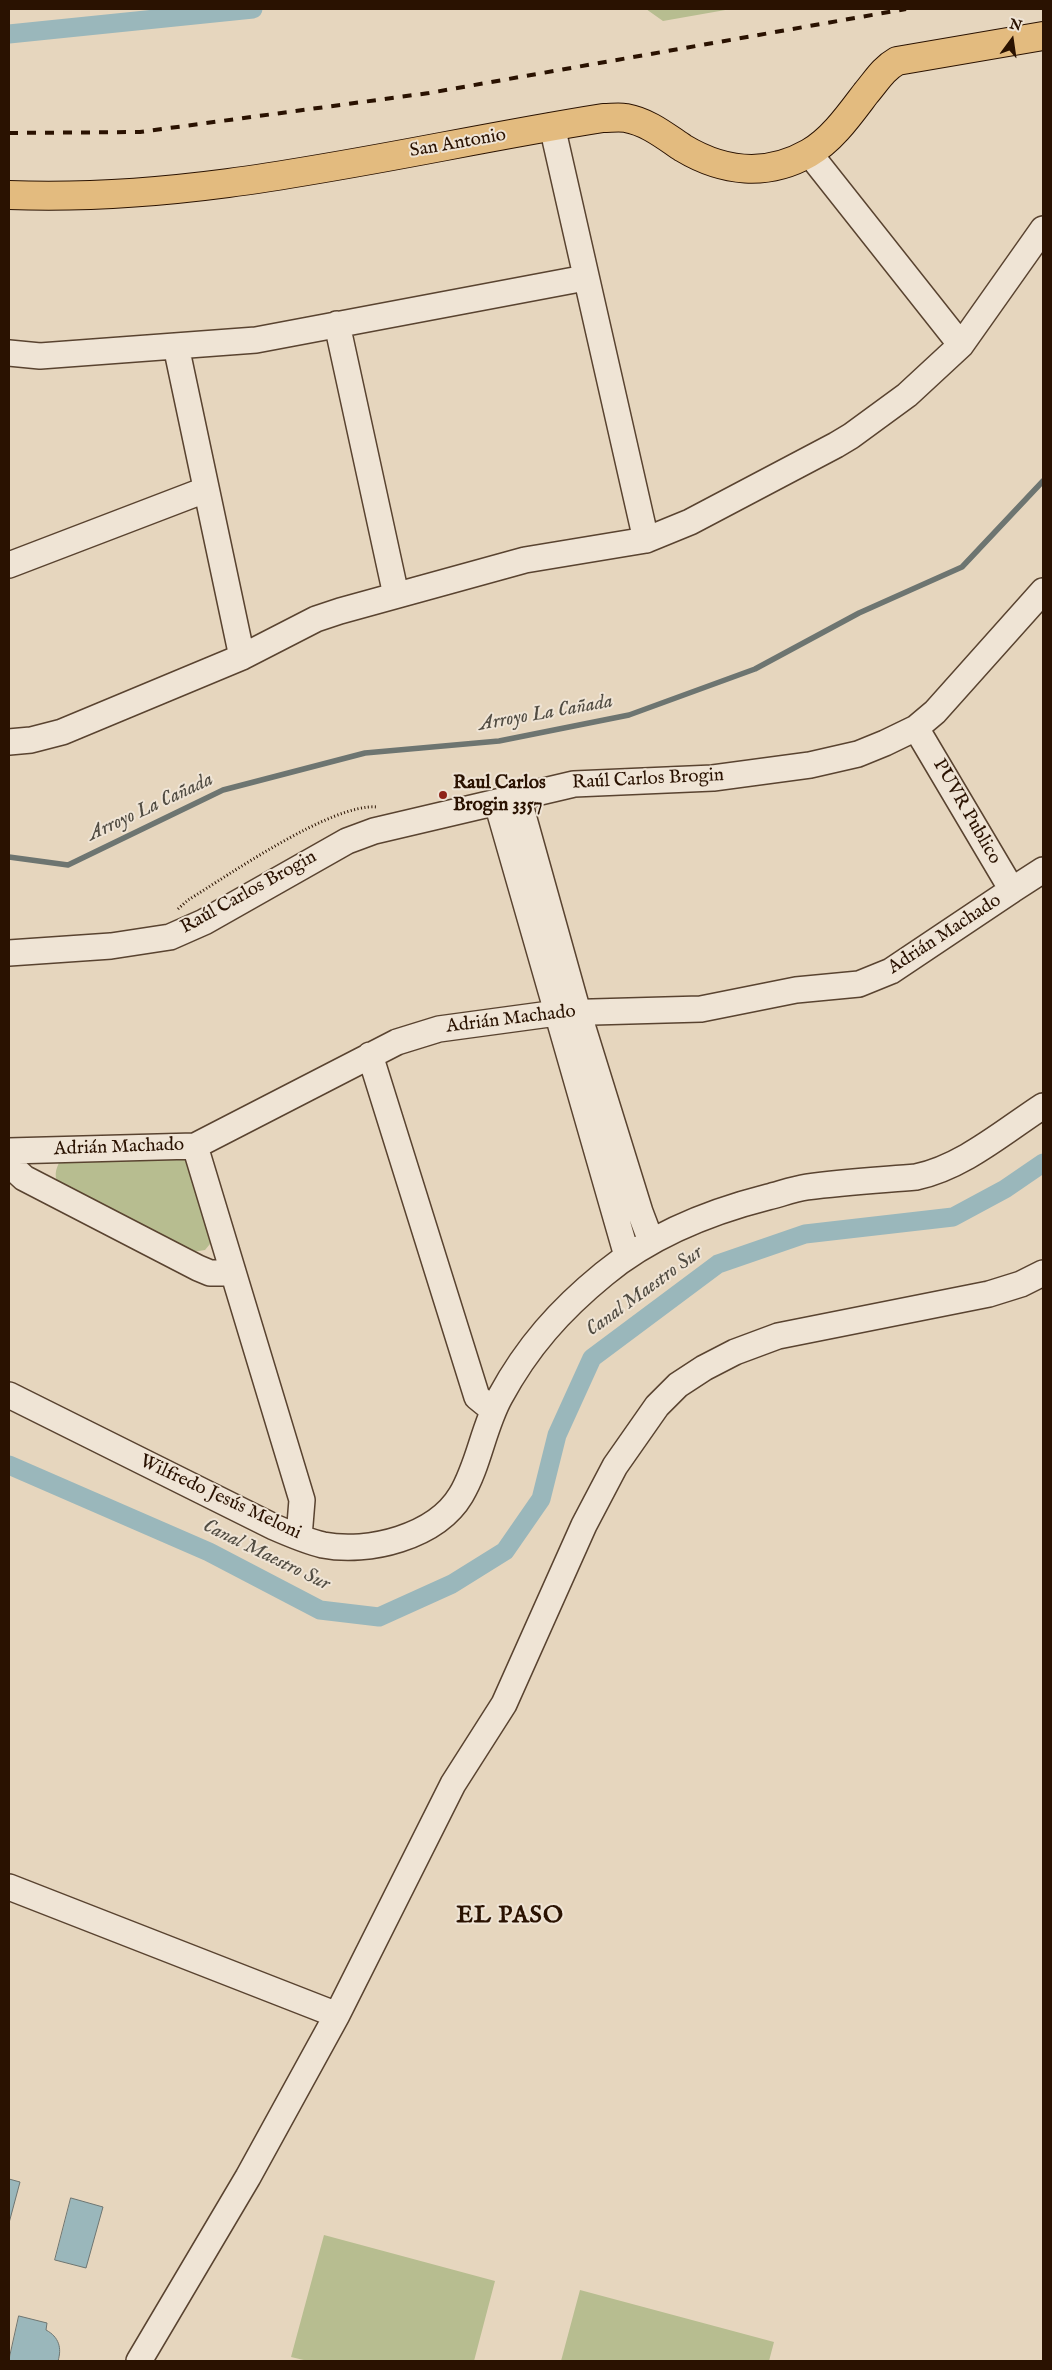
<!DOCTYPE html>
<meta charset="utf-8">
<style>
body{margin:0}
#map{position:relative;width:1052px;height:2370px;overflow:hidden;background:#e6d6be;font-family:"IM FELL English",serif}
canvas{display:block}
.frame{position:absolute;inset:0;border:10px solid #2a1201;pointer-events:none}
.north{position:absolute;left:987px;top:15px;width:50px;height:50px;-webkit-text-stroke:4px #efe4d5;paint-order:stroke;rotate:14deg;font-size:14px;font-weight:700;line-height:20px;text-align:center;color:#2a1201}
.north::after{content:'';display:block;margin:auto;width:18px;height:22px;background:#2a1201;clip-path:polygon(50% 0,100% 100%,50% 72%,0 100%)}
</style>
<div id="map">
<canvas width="1052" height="2370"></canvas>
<div class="frame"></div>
<div class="north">N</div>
</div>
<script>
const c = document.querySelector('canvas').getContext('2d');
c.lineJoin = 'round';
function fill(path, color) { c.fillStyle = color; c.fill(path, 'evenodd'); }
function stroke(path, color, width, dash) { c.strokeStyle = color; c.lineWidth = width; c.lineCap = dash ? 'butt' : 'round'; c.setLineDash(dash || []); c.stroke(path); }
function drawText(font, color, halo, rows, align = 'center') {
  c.font = font + ' "IM FELL English",serif'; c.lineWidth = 4; c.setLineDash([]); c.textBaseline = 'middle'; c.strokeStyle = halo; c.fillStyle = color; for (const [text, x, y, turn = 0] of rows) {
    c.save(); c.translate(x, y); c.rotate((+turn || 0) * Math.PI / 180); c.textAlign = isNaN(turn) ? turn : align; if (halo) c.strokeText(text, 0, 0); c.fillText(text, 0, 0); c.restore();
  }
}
fill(new Path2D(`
 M646,9H731L663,21Z
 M179,1155L187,1161L212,1236L210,1244L205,1250L193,1252L59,1186C54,1177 55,1170 60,1161Z
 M324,2235L495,2281L474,2361H308L291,2357Z
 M580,2290L774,2342L769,2361H561Z`), '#b7bd90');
const water = new Path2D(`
 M9,2179L20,2182L9,2223Z
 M71,2198L103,2207L86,2268L55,2260Z
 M19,2316L47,2323L46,2330C59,2337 62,2348 58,2361H9Z`);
fill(water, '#9ab7bb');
stroke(water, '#6d7571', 1);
stroke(new Path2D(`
 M9,857L68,865L223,790L365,753L499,741L629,715L755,669L859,613L962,567L1043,481`), '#6d7571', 5.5);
stroke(new Path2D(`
 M9,34L253,9
 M9,1465L209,1552L320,1610L379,1617L452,1584L505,1551L541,1499L557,1435L592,1358L718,1264L805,1234L953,1217L1005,1189L1043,1163`), '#9ab7bb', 19);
const minor = new Path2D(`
 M552,126L646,540
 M809,153L961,345
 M337,324L396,595
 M176,346L242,657
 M9,353L40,356L256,340L585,278
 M9,565L205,490
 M916,728L1012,890L1043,870
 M9,742L31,740L62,732L242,657L316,619L340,611L525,560L646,540L690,522L836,445L851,436L907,395L961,345L1043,229
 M518,797L578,1012L640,1212L651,1241
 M497,803L627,1256
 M9,953L111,946L170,937L204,922L347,841L374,831L574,784L713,778L810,765L858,754L885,743L916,728L935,712L1043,591
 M370,1055L477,1397L493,1410
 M195,1146L302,1500L299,1537
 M9,1151L195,1146L397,1042L439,1029L557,1013L701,1009L796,990L859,984L891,971L1012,890
 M9,1164L24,1178L198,1268L210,1273H233
 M9,1395L274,1527C290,1534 306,1541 323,1545C368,1554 436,1537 461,1495C479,1465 483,1428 500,1397C527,1347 560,1310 604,1274C651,1235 709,1212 768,1197C780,1194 794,1189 807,1187C843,1182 880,1180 916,1177C963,1167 1003,1132 1043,1106
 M9,1887L337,2015
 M139,2361L248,2177L337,2015L453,1784L504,1704L584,1525L615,1466L657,1406L678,1385L704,1368L735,1352L778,1336L989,1294L1021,1284L1043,1273`);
const major = new Path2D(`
 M9,195C210,203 406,149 603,118C611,118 619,117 626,118C648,122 665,136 683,148C723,172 767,177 809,153C832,140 850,114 866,93C877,80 883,69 897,61L1043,36`);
stroke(minor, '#594330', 28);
stroke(major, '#2a1201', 30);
stroke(new Path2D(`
 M178,909L188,900C229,875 332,803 377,807`), '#2a1201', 3, [1, 2.5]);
stroke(minor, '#efe4d5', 25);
stroke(major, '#e3bb7f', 28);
stroke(new Path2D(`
 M9,133L140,132L429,93L906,9`), '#2a1201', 4, [9, 9]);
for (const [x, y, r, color] of [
 [443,795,5,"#8f2418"]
]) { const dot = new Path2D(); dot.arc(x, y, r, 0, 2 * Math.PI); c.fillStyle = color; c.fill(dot); stroke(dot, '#efe4d5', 2); }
drawText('19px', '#2a1201', '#efe4d5', [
 ["San Antonio",458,144,-10],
 ["Raúl Carlos Brogin",648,780,-3],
 ["PUVR Publico",966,812,60],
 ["Raúl Carlos Brogin",249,893,-29],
 ["Adrián Machado",945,935,-33],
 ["Adrián Machado",511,1020,-7],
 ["Adrián Machado",119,1148,-2],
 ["Wilfredo Jesús Meloni",220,1498,25]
]);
drawText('bold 19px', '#2a1201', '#efe4d5', [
 ["Raul Carlos",453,784],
 ["Brogin 3357",453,806]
], 'left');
drawText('italic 20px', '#514c42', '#efe4d5', [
 ["Arroyo La Cañada",546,714,-10],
 ["Arroyo La Cañada",151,808,-25],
 ["Canal Maestro Sur",645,1292,-36],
 ["Canal Maestro Sur",266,1556,26]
]);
c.letterSpacing = '1px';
drawText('bold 24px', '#2a1201', '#efe4d5', [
 ["EL PASO",510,1917]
]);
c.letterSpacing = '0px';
</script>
